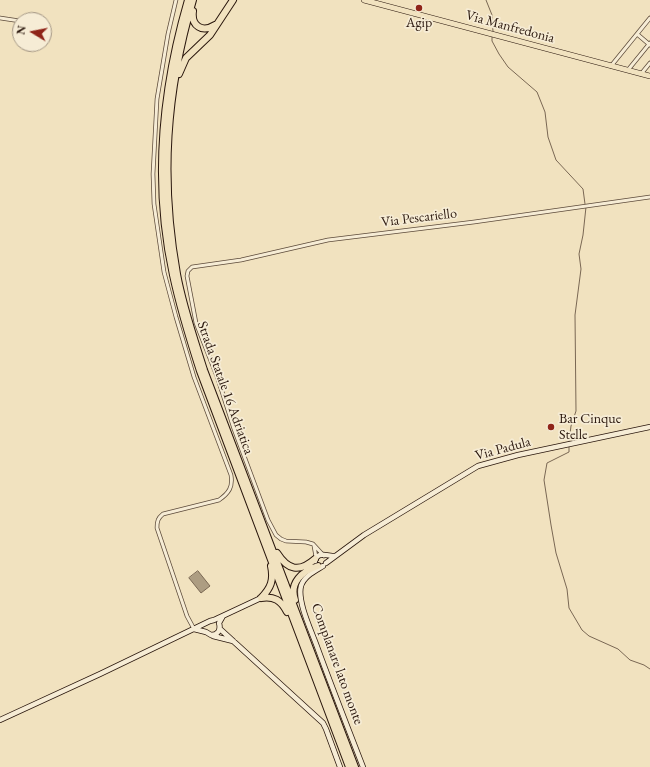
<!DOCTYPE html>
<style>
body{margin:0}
#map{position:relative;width:650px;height:767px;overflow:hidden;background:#f1e2bf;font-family:"EB Garamond",serif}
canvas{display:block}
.north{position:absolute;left:12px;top:12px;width:40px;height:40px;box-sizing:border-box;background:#f6ecd5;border:1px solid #a49785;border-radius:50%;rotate:280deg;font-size:11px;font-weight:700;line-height:16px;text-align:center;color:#2a170d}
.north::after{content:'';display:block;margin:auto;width:14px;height:18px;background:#8f2418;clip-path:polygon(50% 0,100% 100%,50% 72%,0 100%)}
</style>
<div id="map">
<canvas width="650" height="767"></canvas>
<div class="north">N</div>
</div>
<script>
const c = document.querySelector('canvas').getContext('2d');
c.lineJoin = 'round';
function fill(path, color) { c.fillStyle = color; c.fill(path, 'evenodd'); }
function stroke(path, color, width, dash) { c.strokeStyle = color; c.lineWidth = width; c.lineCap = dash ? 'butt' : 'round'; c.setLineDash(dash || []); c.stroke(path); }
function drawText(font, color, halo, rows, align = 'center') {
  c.font = font + ' "EB Garamond",serif'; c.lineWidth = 3.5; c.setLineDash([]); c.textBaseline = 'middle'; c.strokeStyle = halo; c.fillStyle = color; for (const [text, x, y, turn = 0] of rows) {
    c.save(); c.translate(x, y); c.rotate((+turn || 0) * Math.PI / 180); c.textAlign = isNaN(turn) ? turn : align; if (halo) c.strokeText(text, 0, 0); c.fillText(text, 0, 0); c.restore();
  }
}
const water = new Path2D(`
 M198,571L210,586L201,593L189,578Z`);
fill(water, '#ad9d82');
stroke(water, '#796753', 1);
stroke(new Path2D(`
 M486,0L492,15L493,32
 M492,37V41L499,54L508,67L537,92L545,112L548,137L556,160L583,189L585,204
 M569,442L571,426L576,411L575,315L581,269L579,254L583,235L586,207
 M569,447V452L547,463L544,480L551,525L556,553L567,589L569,608L582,630L589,636L618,649L630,660L644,665L650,669`), '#796753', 1);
const street = new Path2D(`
 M176,0L168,34L157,99L153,174L154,204L164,272L176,317L194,377L231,475C233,487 229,493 219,500L163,514C158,518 157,521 157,528L187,616L194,629
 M0,18L20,21
 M637,34L650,45
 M611,66L650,18
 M628,70L650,43
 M641,74L650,63
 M314,546L316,557
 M324,556L313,544L306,542L286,541L281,539L276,535L268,520L234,429L218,379L196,323L187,276L188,271L192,267L241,260L328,240L474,222L650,197`);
const secondary = new Path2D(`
 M315,561C317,551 327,556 335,556
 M326,563L364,535L478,466L518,455L650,427
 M323,566C315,571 304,576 301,586C297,601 311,630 316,644C331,685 347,726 363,767
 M194,629L206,632L211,635C218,635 221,630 219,623L223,616
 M220,629L323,723L326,729L340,767
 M213,636L233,641
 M0,720L100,674L210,621L214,620L261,598`);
const primary = new Path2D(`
 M364,0L650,76`);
const highway = new Path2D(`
 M188,0C162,89 153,184 173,275C180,308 190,340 200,371L349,767
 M193,0C166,92 160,179 177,274C183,307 194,338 204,370L355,767
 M193,11C191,26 202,33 215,25
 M179,74L186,58L210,35L233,0
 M277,553C288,570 299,573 315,559
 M261,598C271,588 274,580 271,566
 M261,598C274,596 281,600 287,612
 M295,600C289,583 302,571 318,566`);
stroke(street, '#5c4a3a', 4.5);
stroke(secondary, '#2a170d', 6);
stroke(primary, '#2a170d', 6);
stroke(highway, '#2a170d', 8);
stroke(street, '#f6ecd5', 3);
stroke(secondary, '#f6ecd5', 4.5);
stroke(primary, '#f1e2bf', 5);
stroke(highway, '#f1e2bf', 6);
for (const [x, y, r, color] of [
 [419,8,4,"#8f2418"],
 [551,427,4,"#8f2418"]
]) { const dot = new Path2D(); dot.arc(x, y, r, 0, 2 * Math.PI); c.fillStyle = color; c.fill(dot); stroke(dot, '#f6ecd5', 1.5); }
drawText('14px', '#2a170d', '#f6ecd5', [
 ["Agip",419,23],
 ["Bar Cinque",559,419,"left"],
 ["Stelle",559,435,"left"]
]);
drawText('14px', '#2a170d', '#f6ecd5', [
 ["Via Manfredonia",510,27,15],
 ["Via Pescariello",419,218,-7],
 ["Strada Statale 16 Adriatica",225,388,70],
 ["Via Padula",503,449,-15],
 ["Complanare lato monte",337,664,70]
]);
</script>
